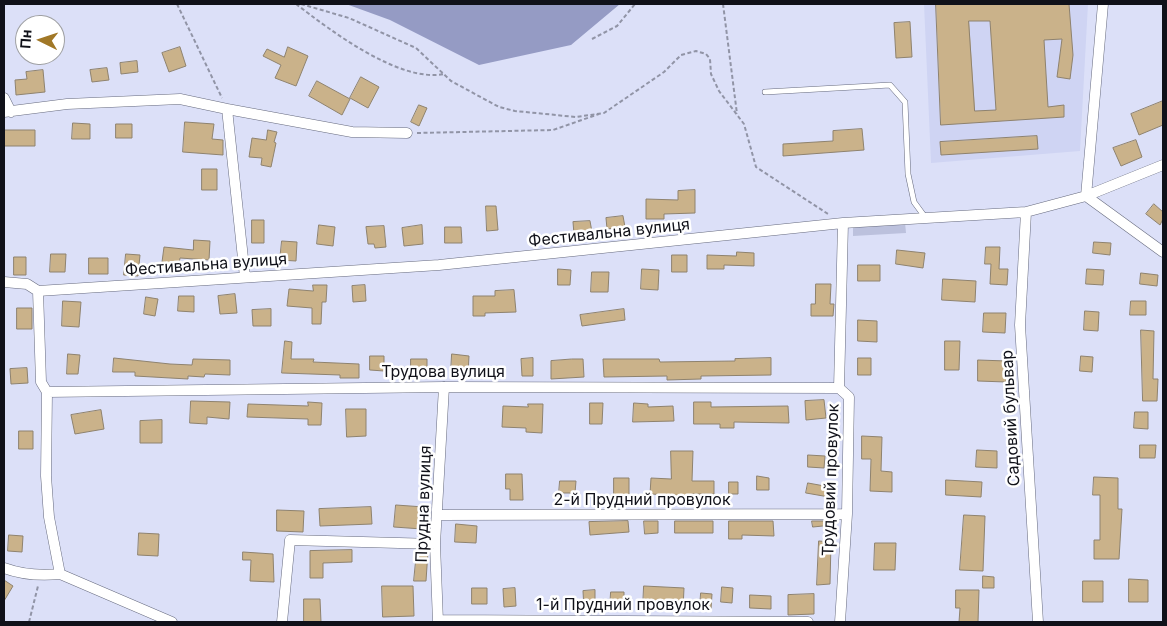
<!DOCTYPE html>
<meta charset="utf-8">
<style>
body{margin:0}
#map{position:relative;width:1167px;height:626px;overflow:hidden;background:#dce0f8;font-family:Inter,sans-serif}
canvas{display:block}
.frame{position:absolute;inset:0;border:5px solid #101119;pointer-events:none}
.north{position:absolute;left:15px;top:15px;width:50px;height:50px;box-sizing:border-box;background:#fff;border:1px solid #9fa0a3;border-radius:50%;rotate:274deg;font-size:14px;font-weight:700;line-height:20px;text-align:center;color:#101119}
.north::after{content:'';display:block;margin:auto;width:18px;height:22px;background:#a17827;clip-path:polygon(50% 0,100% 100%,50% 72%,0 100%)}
</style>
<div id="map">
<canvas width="1167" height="626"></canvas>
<div class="frame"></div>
<div class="north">Пн</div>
</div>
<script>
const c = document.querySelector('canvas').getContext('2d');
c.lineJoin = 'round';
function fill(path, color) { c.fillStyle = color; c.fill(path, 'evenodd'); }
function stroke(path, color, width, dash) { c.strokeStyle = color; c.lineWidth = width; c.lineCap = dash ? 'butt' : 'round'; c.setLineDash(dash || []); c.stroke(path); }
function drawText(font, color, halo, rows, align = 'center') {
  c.font = font + ' Inter,sans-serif'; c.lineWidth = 5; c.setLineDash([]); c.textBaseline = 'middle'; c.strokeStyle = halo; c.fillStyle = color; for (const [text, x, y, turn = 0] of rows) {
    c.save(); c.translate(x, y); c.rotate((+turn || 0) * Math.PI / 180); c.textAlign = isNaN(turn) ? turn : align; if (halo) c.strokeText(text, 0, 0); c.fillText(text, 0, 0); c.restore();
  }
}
fill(new Path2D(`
 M924,4H1088L1080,151L931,163Z`), '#cfd4f3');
fill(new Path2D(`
 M905,222L906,233L853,236V225Z`), '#bcc1dd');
fill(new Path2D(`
 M346,4H620L571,45L479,65L390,20Z`), '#959bc4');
const building = new Path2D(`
 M936,4H1069L1073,55L1070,79L1057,77L1062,39L1044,40L1048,107L1064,105V117L941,125ZM969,21H990L996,110L975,111Z
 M910,22L912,57L896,58L894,23Z
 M180,47L186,66L169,72L162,53Z
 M288,47L308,56L296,86L275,78L281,65L263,56L267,49L284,57Z
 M137,61L138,72L121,74L120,63Z
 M107,68L109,80L92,82L90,70Z
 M43,70L45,92L16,95L15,80L27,79L26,72Z
 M361,77L379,87L368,108L350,98Z
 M317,81L350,99L342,115L309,96Z
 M1163,101V125L1139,135L1131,114Z
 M419,105L427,108L419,126L411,122Z
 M185,122L214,124L212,139L223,140V155L183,152Z
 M73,123L90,124V139H72Z
 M116,124H132V138H116Z
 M862,129L864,150L783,156V144L833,141V131Z
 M4,130H35V146H4Z
 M268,130L277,132L274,142L276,143L271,167L261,165L262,158L249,157L252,138L266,140Z
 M1037,136L1038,149L941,155L940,142Z
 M1136,140L1142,157L1121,166L1113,148Z
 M202,169H217V190H202Z
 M695,190V213L664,214V219H646V199L678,200V191Z
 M1154,204L1163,212V219L1160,225L1146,214Z
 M486,206H496L498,230L487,231Z
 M623,216L625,227L607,229L606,218Z
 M252,220H264V243H252Z
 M590,221L592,232L574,234L573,222Z
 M319,225L335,227L333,246L317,244Z
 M422,225L423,244L404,246L402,228Z
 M384,226L386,247L375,248L374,244H368L366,227Z
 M445,227H461L462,243H445Z
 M194,240L210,241L209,260L180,258L179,264L162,262L164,247L193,250Z
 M282,241L297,242L296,261L280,260Z
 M1094,242L1111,243L1110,255L1093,253Z
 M986,247H1000L999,269H1008L1007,285L990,284L991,264H985Z
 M897,250L925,253L923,268L896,264Z
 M737,252L754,253V266L724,265V269H707V255L736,256Z
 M51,254H66L65,272H50Z
 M126,254L140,255L138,276L124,275Z
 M672,255H687V272H672Z
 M14,257H26V275H14Z
 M89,258H108V274H89Z
 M858,265H880V281H858Z
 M558,269L571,270L570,285H558Z
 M642,269L659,270L658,290L641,289Z
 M1087,269L1104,270L1103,285L1086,284Z
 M592,272H609L608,292H591Z
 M1141,273L1158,275L1157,286L1140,284Z
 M943,279L976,281L975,302L942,300Z
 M816,284H831L830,304H834L833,316H811V304H815Z
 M313,285H327L326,302H322L321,324H312V308L287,306L289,289L313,291Z
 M365,285L366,301L353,302L352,286Z
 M514,290L516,312L485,313V316H473V296H495V291Z
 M235,294L237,313L220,314L218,296Z
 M179,296H194V312L178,311Z
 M146,297L158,299L155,316L144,314Z
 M63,301L81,302L79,327L62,326Z
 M1131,301H1146V315H1130Z
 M17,308H32V329H17Z
 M271,309V326H253L252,310Z
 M624,309L625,320L582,326L580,315Z
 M1085,311L1099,312L1098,331L1084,330Z
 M984,313H1006L1005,333L983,332Z
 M858,320L877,321V342L858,341Z
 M1141,330L1154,331L1153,379H1158L1157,401H1143Z
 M285,341L292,342L291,359H314L313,362L359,364V378H340V375L282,373Z
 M945,341H960L959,370H945Z
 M68,354L80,355L78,374H67Z
 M452,354L469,356L468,374L451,372Z
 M370,356H384V371L370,370Z
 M1081,356L1093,357L1092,372L1080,371Z
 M114,358L170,364L192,365L193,359L230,360V375L205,374L204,377L188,376V379L135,376V372H113Z
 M533,358V376H522L521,359Z
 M771,358V375L701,376V379L667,380V376L604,377L603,359H659L660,362L735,361V359Z
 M858,358H871V375H858Z
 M411,359H427V371H411Z
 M572,359H583L584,377L551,379V361Z
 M978,360L1007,361L1006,382L978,381Z
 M27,368L28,383L11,384L10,369Z
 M824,400L826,418L806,420L805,401Z
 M191,401L230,402L229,419L207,417V424L190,423Z
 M308,402L322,403L321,425H308V419L247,417L248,404L308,406Z
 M694,402H711V407L788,406L789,423L734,422V428H720V424H694Z
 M590,403H603L602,424H590Z
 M634,403L648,404V407L673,406L674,421L633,422Z
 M528,404H543L542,433L526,432V428L502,427L503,406L528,407Z
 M346,409H366V436L347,437Z
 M101,410L104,429L75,434L71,415Z
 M1135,412H1148V429L1134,428Z
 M162,420V443H140V421Z
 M19,431H33V449H19Z
 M862,436L882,437L881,471L892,472V492L870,491L871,459H862Z
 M1140,445H1156L1155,458H1140Z
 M977,450L997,451V468L976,467Z
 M671,451H693L692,481H714V494H692V496L650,494L651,478L671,479Z
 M808,455L825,456L824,468L808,467Z
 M506,474H522L523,500H510V489H506Z
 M757,476L769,478V490H757Z
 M1094,477L1118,478V509H1122L1119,559H1094V540H1100V495H1093Z
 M614,478H629V496L614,495Z
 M946,480L982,482L981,497L946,495Z
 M560,481H576L575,493H559Z
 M729,482H738V494H729Z
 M808,483L830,487L829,497L806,493Z
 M396,505L424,507L422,529L394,527Z
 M371,507L372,524L320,526L319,509Z
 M277,510L304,511L303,532L277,531Z
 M964,515L985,516L983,571L960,570Z
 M628,521L629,532L590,535L589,522Z
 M644,521H658V533L645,534Z
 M675,521H713V533H675Z
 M729,521H773L774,536L742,535V539H729Z
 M812,521H833V525L813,527Z
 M456,524L477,526L476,543L455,542Z
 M139,533L159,534L158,556L138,555Z
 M9,535L23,536L22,552L8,551Z
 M819,541L831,542L830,584L817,585Z
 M875,543H896L895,570H874Z
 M352,550V562L323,563V578H310V551Z
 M417,551H428L426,581H414Z
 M243,552L273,554L274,582L250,581L251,560H243Z
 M983,576L994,577V588H983Z
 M1129,579L1148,580V602H1129Z
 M4,580L13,586L4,601Z
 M1083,581H1103V602H1083Z
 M382,586H413L414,616L383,617Z
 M644,586L684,588L683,609L643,608Z
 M722,587L733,588L732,603L721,602Z
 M472,588H487V604H472Z
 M515,588L516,606L504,607L503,589Z
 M595,590V608L584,609L583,591Z
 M956,590H979L978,622H959L960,608H956Z
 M611,592H624V609H610Z
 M701,593L712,594L711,609L700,608Z
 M814,594V614L788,615V595Z
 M750,595L771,596V609L750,608Z
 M304,599H320L321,622H304Z`);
fill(building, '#cab28a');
stroke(building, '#8e826e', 1);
const service = new Path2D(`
 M765,92L890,85L905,102L908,174L914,202L925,217`);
const minor = new Path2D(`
 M4,98L11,112
 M227,109L352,132L407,133
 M4,112L67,104L180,99L227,109L245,277
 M1086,196L1103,4
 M1086,196L1163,252
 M1026,212L1020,325L1038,622
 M4,282L27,284L38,291
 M38,291L439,265L843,223L1026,212L1086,196L1163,165
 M47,392L444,387L839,388
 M438,515L847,514
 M4,568C23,575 40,576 60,574L49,517L46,476L47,392L41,382L38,291
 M60,574L172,622
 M438,620L808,622
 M282,622L290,540L435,544
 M438,622L435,544L444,387
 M840,622L847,514L849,397L839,388L843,223`);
stroke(service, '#666a7e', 6);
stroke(minor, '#666a7e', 11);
stroke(new Path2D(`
 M177,4L222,98
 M296,4C330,30 399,83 444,74
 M301,4L349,18L416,48L451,81L499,107L515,111L576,117L604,113L664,72L681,55L696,51L706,54L710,59L711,74L719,91L744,124L756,167L828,214
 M723,4L737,114
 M592,39L617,26L635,4
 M417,133L553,130L599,114
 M29,622L38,586`), '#9194a6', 2, [4, 2.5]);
stroke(service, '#fff', 5);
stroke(minor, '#fff', 10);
drawText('16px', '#101119', '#fff', [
 ["Фестивальна вулиця",609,233,-6],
 ["Фестивальна вулиця",206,265,-4],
 ["Трудова вулиця",443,372],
 ["Садовий бульвар",1011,418,-93],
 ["Трудовий провулок",831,480,-88],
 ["2-й Прудний провулок",642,500],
 ["Прудна вулиця",424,504,-88],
 ["1-й Прудний провулок",623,605]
]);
</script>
